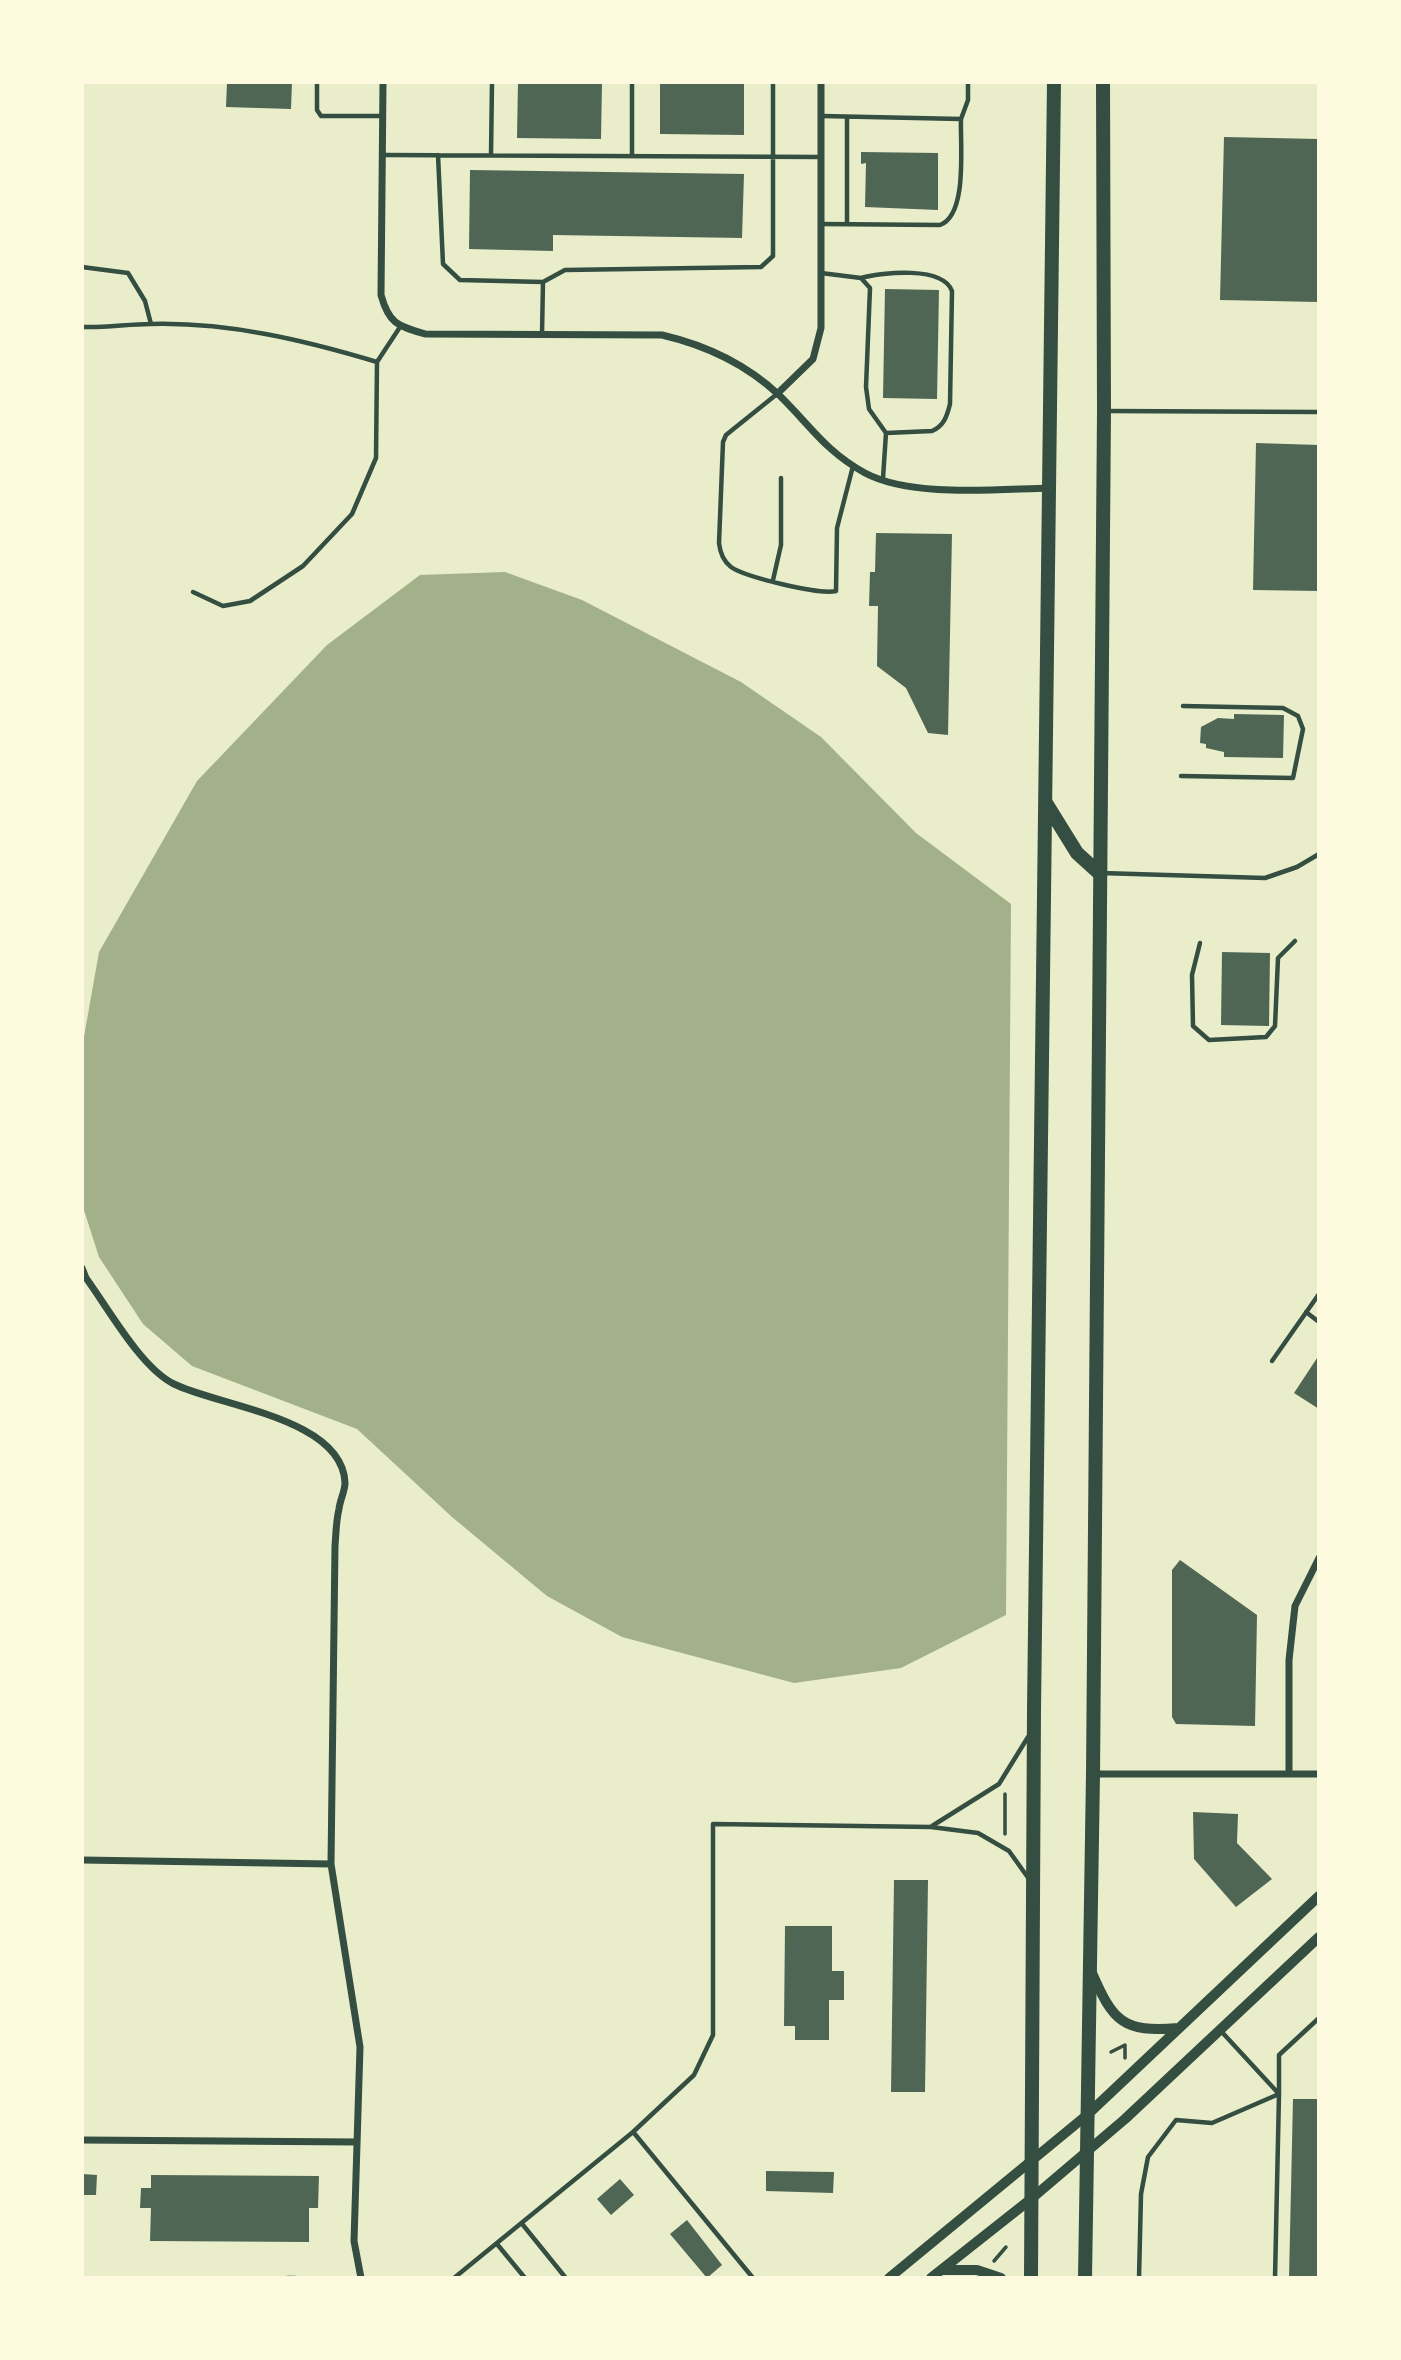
<!DOCTYPE html>
<style>
body{margin:0}
#map{position:relative;width:1401px;height:2360px;overflow:hidden;background:#e9edc9;font-family:"PT Sans",sans-serif}
canvas{display:block}
.frame{position:absolute;inset:0;border:84px solid #fefae0;pointer-events:none}
</style>
<div id="map">
<canvas width="1401" height="2360"></canvas>
<div class="frame"></div>
</div>
<script>
const c = document.querySelector('canvas').getContext('2d');
c.lineJoin = 'round';
function fill(path, color) { c.fillStyle = color; c.fill(path, 'evenodd'); }
function stroke(path, color, width, dash) { c.strokeStyle = color; c.lineWidth = width; c.lineCap = dash ? 'butt' : 'round'; c.setLineDash(dash || []); c.stroke(path); }
fill(new Path2D(`
 M505,572L582,600L741,682L821,737L916,833L1011,904L1006,1615L901,1668L794,1683L622,1637L547,1596L452,1517L357,1429L192,1366L143,1324L99,1257L82,1204V1048L99,952L197,781L327,645L420,575Z`), '#a3b18a');
fill(new Path2D(`
 M227,82H292L291,109L226,107Z
 M518,82H602L601,139L517,138Z
 M660,82H744V135L660,134Z
 M1224,137L1319,139V302L1220,300Z
 M861,152L938,153V210L865,207L866,163L861,164Z
 M470,170L744,174L742,238L553,235V251L469,249Z
 M885,289L939,290L937,399L883,398Z
 M1256,443L1319,445V591L1253,590Z
 M876,533L952,534L948,735L928,733L906,688L877,666L878,606H869L870,572H875Z
 M1234,714L1284,715L1283,758L1224,757V752L1206,748V744L1200,743L1201,727L1218,718L1234,719Z
 M1222,952L1270,953L1269,1026L1221,1025Z
 M1319,1355V1409L1294,1393Z
 M1180,1560L1257,1615L1255,1726L1176,1724L1172,1717V1570Z
 M1193,1812L1238,1814L1237,1843L1272,1879L1236,1907L1194,1859Z
 M894,1880H928L925,2092H891Z
 M785,1926H832V1971H844V2000H829V2040H795V2026H784Z
 M1293,2099H1319V2278H1289Z
 M766,2171L834,2172L833,2193L766,2191Z
 M82,2174L97,2175L96,2195H82Z
 M151,2175L319,2176L318,2208H309V2242L150,2241L151,2208H140L141,2188H151Z
 M620,2179L634,2195L611,2215L597,2199Z
 M687,2220L722,2265L707,2278L670,2234Z`), '#4f6655');
stroke(new Path2D(`
 M1005,1834V1794
 M1111,2052L1125,2045V2058
 M994,2261L1006,2247`), '#344e41', 3.5);
stroke(new Path2D(`
 M317,82V110L321,116H382
 M822,116L961,119L968,100V82
 M383,155L821,157
 M438,155L443,264L460,280L543,282L565,270L761,267L773,256V82
 M491,155L492,82
 M632,156V82
 M821,224L940,225C968,215 960,145 961,119
 M847,224V117
 M82,267L128,273L145,301L151,324
 M821,273L861,278L870,288L866,387L869,409L886,433L883,478
 M861,278C883,272 943,266 952,291L950,404C947,416 944,426 932,431L886,433
 M82,327C106,328 128,324 151,324C228,322 304,340 377,362
 M542,334L543,282
 M777,394L726,435L723,442L719,543C720,552 723,561 731,567C745,577 819,595 836,591L837,528L853,466
 M1106,411L1319,412
 M773,580L781,545V478
 M193,592L223,606L250,601L303,566L352,514L376,458L377,362L400,327
 M1181,776L1293,778L1303,729L1298,716L1283,708L1183,706
 M1101,873L1265,878L1297,867L1319,854
 M1200,943L1192,975L1193,1026L1209,1040L1266,1037L1275,1026L1278,958L1295,941
 M1306,1312L1319,1322
 M1272,1361L1319,1294
 M932,1826L999,1784L1028,1737
 M1220,2030L1279,2094L1275,2278
 M634,2133L753,2278
 M523,2225L565,2277
 M497,2244L525,2278
 M287,2278H295
 M454,2278L633,2132L694,2075L713,2035V1824L931,1827L978,1833L1009,1851L1029,1879
 M1139,2278L1141,2194L1148,2157L1176,2120L1212,2123L1279,2094V2055L1319,2018`), '#344e41', 4.5);
stroke(new Path2D(`
 M383,82L381,295C389,324 398,326 425,334L662,335C705,345 746,364 779,395C810,425 825,451 865,473C912,498 997,489 1050,488
 M777,394L813,359L821,328V82
 M82,1268L86,1278C108,1308 141,1368 174,1384C218,1406 343,1418 345,1483C345,1491 340,1500 339,1509C336,1521 336,1534 335,1546L331,1864L360,2047L354,2241L361,2278
 M1289,1773V1660L1295,1606L1319,1558
 M1093,1774H1319
 M82,1860L331,1864
 M82,2140L357,2142`), '#344e41', 7);
stroke(new Path2D(`
 M1092,1973C1113,2021 1123,2033 1178,2028
 M942,2270H977L1001,2278
 M889,2278L1087,2115L1319,1896
 M931,2278L1031,2199L1125,2119L1319,1937`), '#344e41', 10);
stroke(new Path2D(`
 M1046,803L1077,853L1099,873
 M1031,2278L1034,1710L1054,82
 M1085,2278L1093,1774L1104,411L1103,82`), '#344e41', 14);
</script>
